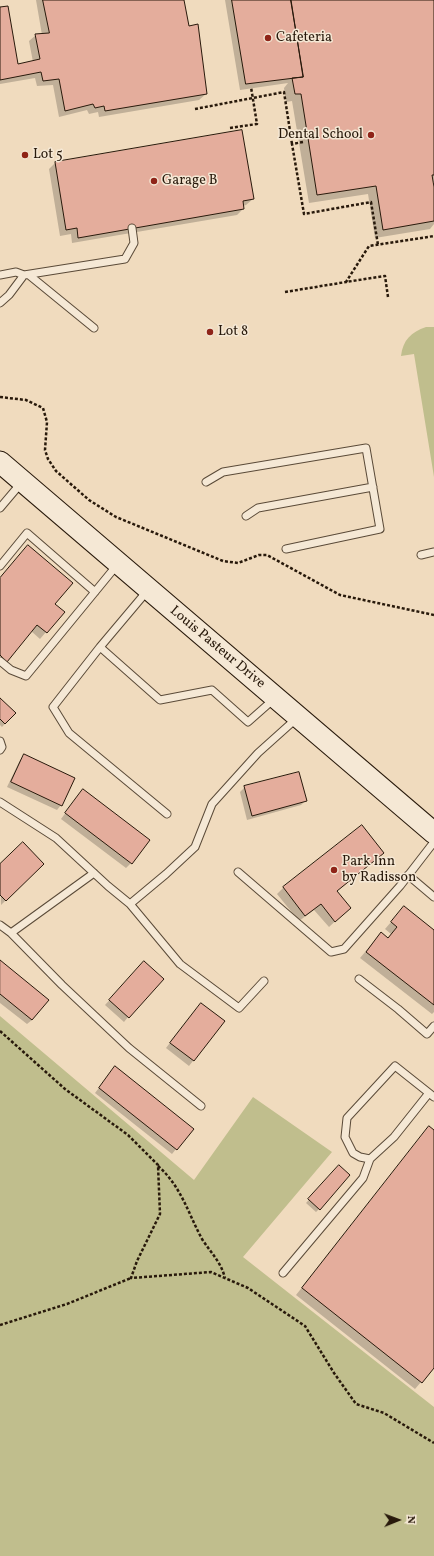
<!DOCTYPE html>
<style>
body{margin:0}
#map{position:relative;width:434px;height:1556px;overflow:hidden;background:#f0dbbe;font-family:Vollkorn,serif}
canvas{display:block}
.north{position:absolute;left:378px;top:1500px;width:40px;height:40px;-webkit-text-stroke:3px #f5e8d5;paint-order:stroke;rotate:89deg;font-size:11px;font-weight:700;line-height:16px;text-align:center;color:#28190b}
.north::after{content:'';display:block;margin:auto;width:14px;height:18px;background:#28190b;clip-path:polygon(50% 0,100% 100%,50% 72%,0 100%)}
</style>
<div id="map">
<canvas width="434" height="1556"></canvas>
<div class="north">N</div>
</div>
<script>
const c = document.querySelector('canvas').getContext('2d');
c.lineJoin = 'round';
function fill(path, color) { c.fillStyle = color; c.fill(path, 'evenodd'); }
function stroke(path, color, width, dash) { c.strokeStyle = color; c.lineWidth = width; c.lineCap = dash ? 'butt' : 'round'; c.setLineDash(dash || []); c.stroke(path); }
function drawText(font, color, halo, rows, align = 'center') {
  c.font = font + ' Vollkorn,serif'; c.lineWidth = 3; c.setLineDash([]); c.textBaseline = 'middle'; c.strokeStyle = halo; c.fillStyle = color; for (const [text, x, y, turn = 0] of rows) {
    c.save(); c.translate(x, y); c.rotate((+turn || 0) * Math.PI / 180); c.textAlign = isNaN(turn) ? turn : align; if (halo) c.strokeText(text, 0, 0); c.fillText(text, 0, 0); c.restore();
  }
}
fill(new Path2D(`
 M426,327H434V477L414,354L401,356C403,340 411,332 426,327Z
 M0,1016L194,1180L253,1097L332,1152L243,1257L434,1407V1556H0Z`), '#c0be8d');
fill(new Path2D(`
 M36,0H183L188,27L206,94L199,100L99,117L98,112L89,114L87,110L59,117L53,85L37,86L35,78L0,84V8L17,65L33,62L29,41L36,35H42Z
 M225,0H434V182H432L434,224L430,229L375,238L368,194L309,203L292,101L286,102L284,88L288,83L240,90Z
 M242,132L253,199L246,205L243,206V209L237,215L72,243L71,234L60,236L49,169L55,163Z
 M28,546L54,605L63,612L40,639L31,631L1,667L0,578Z
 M0,699L15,713L2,727L0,725Z
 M24,756L61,805L57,810L7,787L20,760Z
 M245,787L306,800L301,805L247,820L240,792Z
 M78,796L131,863L126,868L61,819Z
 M382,853L336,892L343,914L329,927L314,910L299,921L277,894L284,887Z
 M43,864L1,905L0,866Z
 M404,907L434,931V1012L432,1014L360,958L381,933L388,938L391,934L385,929Z
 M0,962L32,1020L27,1024L0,1003Z
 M140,967L128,1017L124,1022L105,1005Z
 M196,1009L223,1022L189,1066L166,1048Z
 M111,1072L176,1149L172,1154L95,1093Z
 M429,1127L434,1131V1367L415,1389L296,1295Z
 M336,1169L319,1209L316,1212L306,1203Z`), '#0003');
const building = new Path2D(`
 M43,0H184L189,26L198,24L207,94L105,111L104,106L95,108L93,104L65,111L59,79L43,81L41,72L0,80V7L8,6L18,64L40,59L35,34L49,33Z
 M232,0H291L303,77L246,84Z
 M291,0H434V175H432L434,187V221L383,230L376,186L317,195L301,94H295L292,78L303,77Z
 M242,130L254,199L243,201L244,209L78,238L77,228L66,230L55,162Z
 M28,545L73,583L55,604L65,612L47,633L37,625L7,662L0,655V578Z
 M0,698L16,713L5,724L0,719Z
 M24,754L75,778L62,806L11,782Z
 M299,772L307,801L252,816L244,786Z
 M83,789L150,840L132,864L65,813Z
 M362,825L384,853L337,891L351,908L335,922L321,904L305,916L283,887Z
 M23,842L44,864L6,901L0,895V864Z
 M404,906L434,930V1005L366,952L381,932L388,938L397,927L391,922Z
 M0,960L49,1000L32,1020L0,994Z
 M144,961L164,979L129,1018L109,1000Z
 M201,1003L225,1021L194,1061L170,1043Z
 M115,1066L194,1129L177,1150L99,1088Z
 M429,1126L434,1130V1368L422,1383L302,1288Z
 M339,1165L350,1175L320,1210L308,1199Z`);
fill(building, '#e4ad9c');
stroke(building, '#28190b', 1);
const lane = new Path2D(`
 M0,275L16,272L24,275L125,259L134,243L132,228
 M29,275L94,328
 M0,303L9,295L24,275
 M206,482L223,472L366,448L380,529L286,549
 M0,508L22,482
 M246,516L258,508L373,487
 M421,555L434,552
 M0,566L27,533L95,592
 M148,590L100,647L160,700L212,690L248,722L274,699
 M100,647L53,707L69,733L167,814
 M0,661L11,670L26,676L117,565
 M0,741L2,747L0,750
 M0,802L56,838L108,886L130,904L166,874L195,847L212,804L258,753L297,718
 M238,872L331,952L344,949L400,886L434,842
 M408,875L434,897
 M130,904L180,964L239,1008L264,981
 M0,925L11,933L94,873
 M11,933L62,985L129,1048L201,1106
 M359,979L398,1009L427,1034L434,1026
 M429,1093L394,1137L370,1159L360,1157L353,1153L345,1137L347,1118L395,1066L429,1093L434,1097
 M283,1273L363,1178L370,1159`);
const secondary = new Path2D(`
 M0,462L434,833`);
stroke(lane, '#5a4a38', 9);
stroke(secondary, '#28190b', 23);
stroke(new Path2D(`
 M195,109L284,92L292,144
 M230,128L257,124L251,87
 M303,142L292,144L304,214L371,202L378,245
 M285,292L346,282
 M388,297L385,276L346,282L369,246L434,236
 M0,397L26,400L43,408L47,422L45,450L48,459L56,471L89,500L116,517L223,561L238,563L259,555H267L340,595L434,615
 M0,1031L65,1089L128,1135L158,1165L160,1214L137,1261L131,1278L211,1272L248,1288L305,1326L334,1373L356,1404L384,1413L434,1443
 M158,1166C181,1186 188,1213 202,1239C211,1253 221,1262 225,1278
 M0,1325L67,1304L131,1278`), '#28190b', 2.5, [3, 2]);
stroke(lane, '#f5e8d5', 7);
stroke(secondary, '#f5e8d5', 21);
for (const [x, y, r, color] of [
 [268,38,4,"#8f2418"],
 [371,135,4,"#8f2418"],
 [25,155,4,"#8f2418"],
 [154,181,4,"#8f2418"],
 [210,332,4,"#8f2418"],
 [334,870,4,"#8f2418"]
]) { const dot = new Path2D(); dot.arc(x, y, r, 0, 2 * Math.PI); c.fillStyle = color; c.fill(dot); stroke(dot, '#f5e8d5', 1.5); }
drawText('14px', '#28190b', '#f5e8d5', [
 ["Cafeteria",276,38],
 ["Dental School",363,135,"right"],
 ["Lot 5",33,155],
 ["Garage B",162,181],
 ["Lot 8",218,332],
 ["Park Inn",342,862],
 ["by Radisson",342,878]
], 'left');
drawText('14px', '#28190b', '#f5e8d5', [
 ["Louis Pasteur Drive",217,648,40]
]);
</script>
